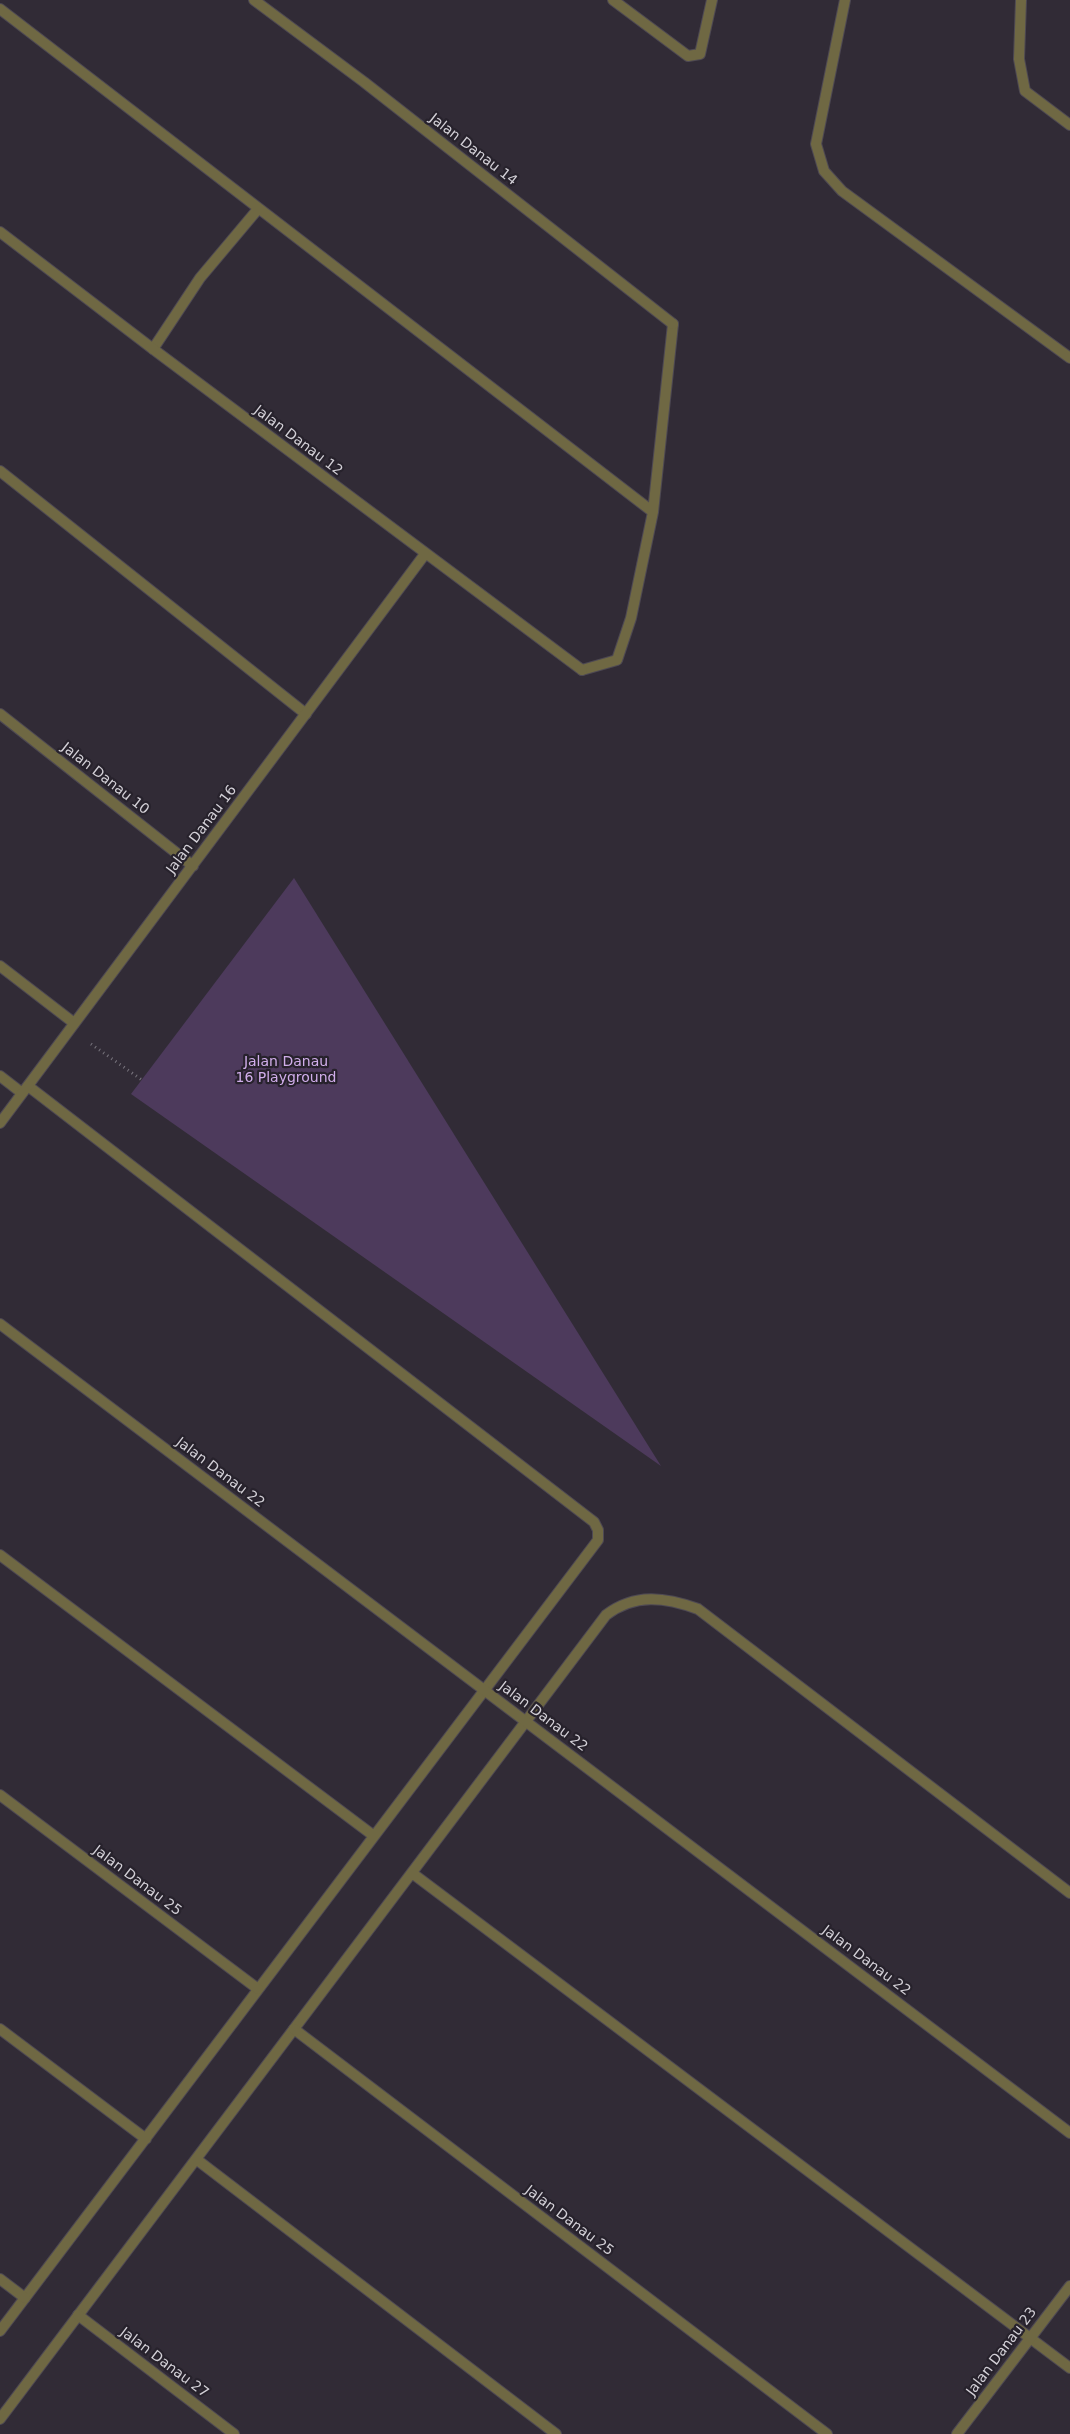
<!DOCTYPE html>
<style>
body{margin:0}
canvas{display:block;background:#312b36}
</style>
<canvas width="1070" height="2434"></canvas>
<script>
const c = document.querySelector('canvas').getContext('2d');
c.lineJoin = 'round';
function fill(path, color) { c.fillStyle = color; c.fill(path, 'evenodd'); }
function stroke(path, color, width, dash) { c.strokeStyle = color; c.lineWidth = width; c.lineCap = dash ? 'butt' : 'round'; c.setLineDash(dash || []); c.stroke(path); }
function drawText(font, color, halo, rows, align = 'center') {
  c.font = font + ' "DejaVu Sans",sans-serif'; c.lineWidth = 4.5; c.setLineDash([]); c.textBaseline = 'middle'; c.strokeStyle = halo; c.fillStyle = color; for (const [text, x, y, turn = 0] of rows) {
    c.save(); c.translate(x, y); c.rotate((+turn || 0) * Math.PI / 180); c.textAlign = isNaN(turn) ? turn : align; if (halo) c.strokeText(text, 0, 0); c.fillText(text, 0, 0); c.restore();
  }
}
fill(new Path2D(`
 M294,878L661,1466L131,1094Z`), '#4d3a5c');
const service = new Path2D(`
 M613,0L688,56L700,54L712,0
 M845,0L816,144L824,171L842,191L1070,358
 M0,9L653,512
 M153,349L200,278L258,209
 M0,471L306,714
 M582,670L617,660L631,618L653,512L673,324
 M0,966L74,1023
 M0,1076L22,1093
 M0,1555L374,1836
 M412,1873L1070,2368
 M0,2029L146,2139
 M196,2159L556,2434
 M0,2331L598,1540V1530L594,1522L28,1086
 M0,2419L606,1615C635,1593 665,1597 698,1609L1070,1893`);
const minor = new Path2D(`
 M254,0L364,82L673,324
 M1021,0L1019,59L1025,91L1070,125
 M0,232L153,349L582,670
 M0,714L193,866
 M0,1123L425,554
 M0,1324L1070,2133
 M0,1795L258,1989
 M294,2029L827,2434
 M0,2279L25,2298
 M78,2315L234,2434
 M957,2434L1070,2286`);
stroke(service, '#4e4953', 12);
stroke(minor, '#4e4953', 12);
stroke(new Path2D(`
 M91,1044L142,1080`), '#79757e', 3, [1, 4]);
stroke(service, '#6f6843', 10);
stroke(minor, '#6f6843', 10);
drawText('14px', '#d3d0d7', '#27222c', [
 ["Jalan Danau 14",473,150,38],
 ["Jalan Danau 12",298,441,37],
 ["Jalan Danau 10",105,779,38],
 ["Jalan Danau 16",202,830,-53],
 ["Jalan Danau 22",220,1473,37],
 ["Jalan Danau 22",543,1717,37],
 ["Jalan Danau 25",137,1881,37],
 ["Jalan Danau 22",866,1961,37],
 ["Jalan Danau 25",569,2221,37],
 ["Jalan Danau 23",1002,2352,-53],
 ["Jalan Danau 27",164,2363,37]
]);
drawText('14px', '#d1aeeb', '#27222c', [
 ["Jalan Danau",286,1062],
 ["16 Playground",286,1078]
]);
</script>
